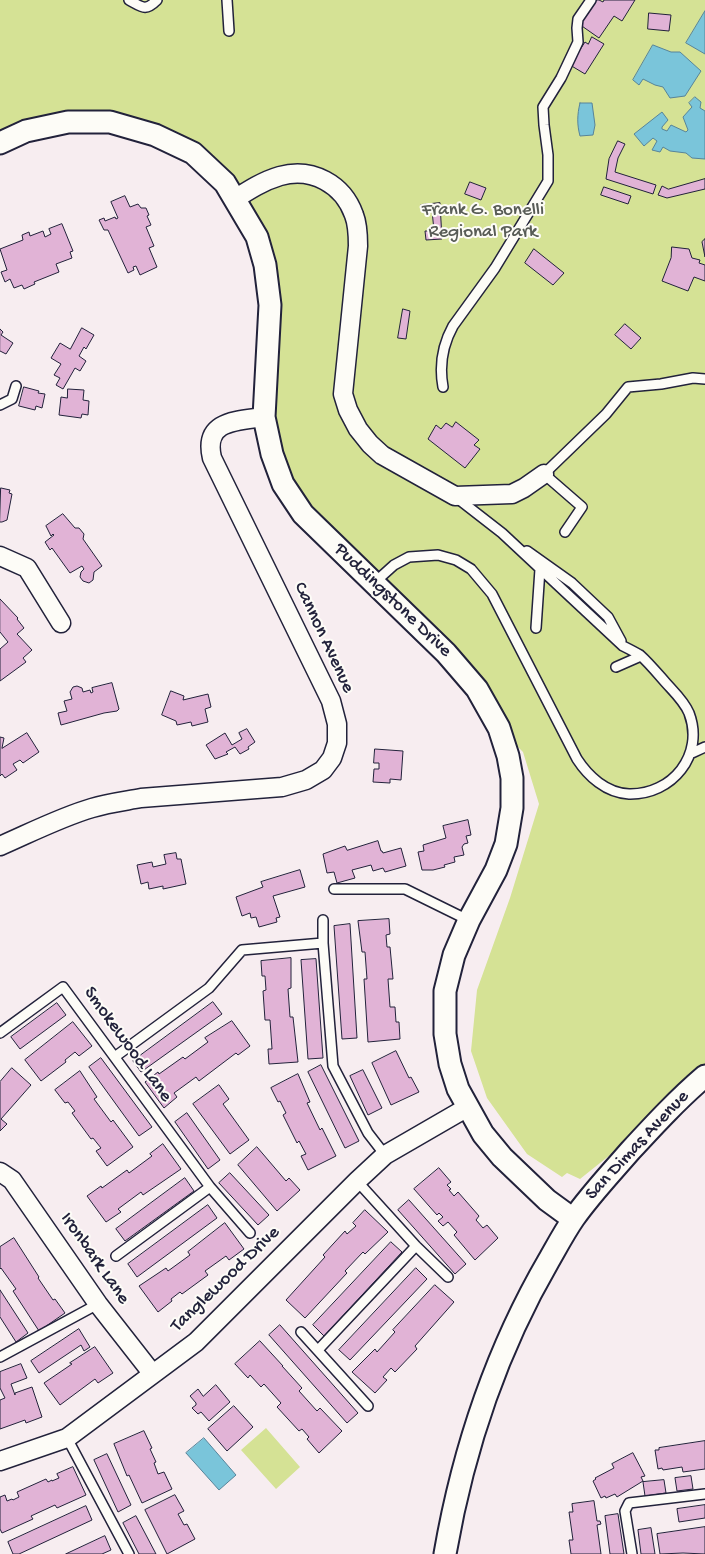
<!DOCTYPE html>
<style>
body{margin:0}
canvas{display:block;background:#f7edf0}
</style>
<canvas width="705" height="1554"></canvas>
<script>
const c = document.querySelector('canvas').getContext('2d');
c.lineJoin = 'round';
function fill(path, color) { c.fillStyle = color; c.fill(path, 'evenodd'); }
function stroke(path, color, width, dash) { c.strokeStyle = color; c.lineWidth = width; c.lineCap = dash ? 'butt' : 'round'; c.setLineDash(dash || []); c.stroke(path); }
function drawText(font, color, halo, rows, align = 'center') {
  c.font = font + ' "Gochi Hand",sans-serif'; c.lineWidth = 4; c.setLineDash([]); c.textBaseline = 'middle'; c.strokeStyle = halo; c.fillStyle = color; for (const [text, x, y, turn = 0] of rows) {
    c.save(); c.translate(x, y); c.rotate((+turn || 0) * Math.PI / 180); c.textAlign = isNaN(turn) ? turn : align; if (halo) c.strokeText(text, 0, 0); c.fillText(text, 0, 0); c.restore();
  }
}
fill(new Path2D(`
 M0,0H705V1079L580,1179L567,1173L562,1177L527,1154L487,1098L471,1051L477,990L510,898L539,804L523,752L499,728L477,689L303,514L272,454L270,305L243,212L193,153L110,122L0,143Z
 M266,1428L300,1467L276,1489L241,1450Z`), '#d5e295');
const water = new Path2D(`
 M705,11V54L686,43Z
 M653,45L671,52H680L701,71L685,96L670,98L663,87L655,85L643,79L639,85L633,80Z
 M695,97L701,102L700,108L705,111V159L692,158L686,153L670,151L663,147L660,152L652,150L657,141L653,138L644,146L634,134L662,112L668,120L662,127V129L667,131L671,125L686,132L688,130L683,117L692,107L689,103Z
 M580,103H592L595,125L593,135L580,136C577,125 577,115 580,103Z
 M204,1438L236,1475L219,1490L186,1453Z`);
fill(water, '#7ac5da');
stroke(water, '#57849a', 1);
const building = new Path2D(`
 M595,0H599L603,2L604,0H635L622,21L614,16L599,38L579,24Z
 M649,13L671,15L669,31L648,29Z
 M592,37L604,44L585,74L570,65L585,42L588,44Z
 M618,141L625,144L618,158L615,172L656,185L653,194L606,179L609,159Z
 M705,179V189L667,198L658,195L662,186L668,189Z
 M470,182L486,188L481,200L465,194Z
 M604,187L631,196L628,204L601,195Z
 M125,196L130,207L138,204L141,208H146L149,215L147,216L151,225L146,227L154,246L149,248L157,267L140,275L136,266L133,267L134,270L128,273L108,230H104L99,220L104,218L105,221L115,217L116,219L118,218L111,202Z
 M440,203L442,239L426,240L425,231H434L432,210H422L421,205Z
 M62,224L73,251L70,252L72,258L56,264L59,272L34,282L35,284L24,289L22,285L14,288L10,279L5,282L1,272L7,270L0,249L23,240L22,235L29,232L30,236L43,231L45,237L51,234L49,229Z
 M705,239V257L702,242Z
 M672,247L689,249L692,258L700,260L699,263L705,265V281L694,277L688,291L662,281L671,258Z
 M534,249L564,273L553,285L525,263Z
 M403,309L410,311L406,339L398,338Z
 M625,324L641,338L631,349L615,335Z
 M82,328L94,335L86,349L84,347L79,356L86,361L80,371L75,368L63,389L56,385L60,378L54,375L61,364L51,358L60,343L70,349Z
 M0,329L3,332L1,335L13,343L6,354L0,351Z
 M24,387L39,391L38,393L45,394L42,408L36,406L35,410L19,406Z
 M68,389L84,390L83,400L89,401L88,415L82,414L81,418L59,415L61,397L67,398Z
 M456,422L479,440L474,445L480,449L465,468L428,439L436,425L441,429L446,423L452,427Z
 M1,488L10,490L9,493L12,494L7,520L2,522H0Z
 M63,514L75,528H79L84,534L83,539L102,566L94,572L93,580L89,583L83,581L80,577L81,572L84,569L82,566L70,573L52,548L50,550L45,542L54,535L53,534L51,536L46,526Z
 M0,599L18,618L17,619L24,628L17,634L32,650L23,658L26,662L0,681V649L8,642L0,632Z
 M112,683L119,709L117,711L104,713L61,725L58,713L67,711L64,701L72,699L70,692L73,687L77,686L82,688L83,692L90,690L91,693L93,692L92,688Z
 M171,691L184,696L183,700L208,694L211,707L205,709L208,722L192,726L191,722L177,725L176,721L162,715Z
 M247,729L255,742L248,747L249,749L240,754L235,747L226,752L228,754L215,759L206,745L225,733L232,745L242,739L239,733Z
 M27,733L39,752L23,763L20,760L13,764L17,770L5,778L2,774L0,776V737L4,738L2,748Z
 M375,749L403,751L401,780L390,779V783L373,782L374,769H379V763H374Z
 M468,820L471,835L466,836L468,843L464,844L462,847L464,855L454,857L455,862L444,865L445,867L433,870H422L418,852L424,851L423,845L446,838L443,826Z
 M378,841L381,851H382L383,853L401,848L406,866L385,872L383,868L373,871L371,865L352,870L355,878L337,883L334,872L327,873L323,854L345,846L347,850Z
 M176,853L177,859H181L186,884L163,889V886L149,889L148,882L141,884L137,865L152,862L153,867L166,864L164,855Z
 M300,870L305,887L273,896L280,917L276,918L277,922L259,927L256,917L251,918L250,913L242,916L236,897L263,887L261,882Z
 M389,919L390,934L386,935L387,947H390L393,979H388L390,1007H395L396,1022H399L400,1039L368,1042L364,979H367L365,952H362L358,921Z
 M350,924L357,1038L342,1039L334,926Z
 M291,958V988L288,989L290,1017H293L298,1062L269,1064L268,1049H272L270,1020H265L263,991L266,990L265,976H262L261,961Z
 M316,959L323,1058L308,1059L301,960Z
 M213,1002L222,1014L141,1072L133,1061Z
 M57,1003L66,1015L20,1049L11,1037Z
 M232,1021L250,1046L238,1055L236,1053L199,1081L196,1077L174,1093L177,1097L164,1108L145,1082L158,1072L159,1074L183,1057L185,1059L208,1042L205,1038Z
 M73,1022L92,1046L79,1056L75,1052L65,1060L66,1062L41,1081L25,1060Z
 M396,1051L409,1078L411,1077L419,1092L391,1105L372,1063Z
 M101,1058L152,1127L139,1136L89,1067Z
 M321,1065L359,1141L345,1148L308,1072Z
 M12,1068L31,1085L1,1119L7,1124L0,1131V1082Z
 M363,1070L382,1108L368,1115L350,1076Z
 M80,1071L97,1097L94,1099L111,1122L113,1120L133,1147L107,1166L96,1151L101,1148L93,1138L91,1139L72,1113L75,1111L68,1102L65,1103L55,1090Z
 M298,1074L310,1102L307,1103L320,1130L322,1128L336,1156L308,1170L301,1156L306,1154L299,1141L297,1143L283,1115L286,1113L280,1101L278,1102L271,1088Z
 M219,1085L229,1099L223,1104L249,1140L230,1154L193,1104Z
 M187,1113L220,1160L208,1169L175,1122Z
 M163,1144L181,1169L143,1195L141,1192L118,1209L121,1212L106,1222L87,1196L101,1186L102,1188L127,1170L129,1173L152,1156L150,1154Z
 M257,1147L286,1181L289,1178L300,1190L277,1211L238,1165Z
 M439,1168L451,1182L447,1185L451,1189L449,1190L454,1196L458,1192L479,1216L476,1220L483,1228L487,1225L498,1238L475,1260L454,1235L457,1232L448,1222L443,1226L438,1221L443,1217L439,1213L437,1215L414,1189Z
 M230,1173L269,1215L258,1225L219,1183Z
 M185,1178L194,1191L125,1241L116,1229Z
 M409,1200L466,1264L455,1274L398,1210Z
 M208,1205L217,1218L137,1277L128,1264Z
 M365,1210L388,1232L365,1254L363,1252L345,1271L347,1273L305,1318L286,1300L325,1257L323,1255L345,1231L347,1234L356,1226L353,1223Z
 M225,1223L244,1249L229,1260L226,1256L205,1271L208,1275L182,1294L180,1292L171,1299L172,1301L158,1312L139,1286L166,1268L168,1271L190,1255L188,1252Z
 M14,1238L39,1277L38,1278L53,1300L55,1299L65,1313L39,1331L13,1291L16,1289L1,1268L0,1269V1247Z
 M391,1242L402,1252L324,1336L313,1325Z
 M416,1268L427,1279L350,1360L339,1350Z
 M435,1285L454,1302L415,1346L417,1349L395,1372L391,1368L383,1377L387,1380L375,1393L352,1372L375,1349L377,1352L395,1332L393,1330Z
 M0,1290L28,1333L16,1342L0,1317Z
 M280,1325L358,1413L347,1423L269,1335Z
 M79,1329L90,1347L84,1351L81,1345L39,1373L31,1361Z
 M260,1341L283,1366H282L302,1388L299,1391L317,1411L320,1408L342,1431L319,1453L307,1439L309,1437L302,1429L299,1431L277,1407L281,1403L264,1384L261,1387L250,1375L248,1378L235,1364Z
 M95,1347L113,1373L98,1383L95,1379L60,1405L44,1383L72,1364L70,1363Z
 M21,1364L27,1378L11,1384L15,1395V1393L32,1387L42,1417L26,1423L25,1420L0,1429V1400L5,1398L0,1388V1372Z
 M216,1385L230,1402L209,1421L201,1412L198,1414L192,1408L196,1405V1403L190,1396L198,1389L203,1396Z
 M234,1406L253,1427L227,1451L208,1429Z
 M144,1431L152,1448L150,1449L156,1462L154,1463L158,1474L164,1472L172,1489L142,1503L129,1475L127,1476L114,1444Z
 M705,1441V1469L683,1472L682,1467L663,1470L662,1468L658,1469L655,1450H659V1448Z
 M633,1453L645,1476L641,1477L643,1481L617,1497L615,1494L606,1498L605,1496L601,1498L593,1481L596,1479L595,1478L614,1468L612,1464Z
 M107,1454L131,1505L118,1512L94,1460Z
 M73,1467L86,1495L57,1508L55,1505L31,1516L33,1519L2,1533L0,1529V1497L5,1495L7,1501L12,1499L13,1500L19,1497L17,1492L46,1479L48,1482L52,1480V1481L59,1478L57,1474Z
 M691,1476L693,1489L677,1491L675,1478Z
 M664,1480L666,1493L645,1496L643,1482Z
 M175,1495L184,1511L178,1514L184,1525L187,1524L195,1539L167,1554L145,1510Z
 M594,1501L597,1521H600L601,1524L597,1525L601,1554H571L569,1540H573L569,1512H573L572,1504Z
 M705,1505V1518L679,1522L677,1509Z
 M86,1506L92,1520L19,1554H13L8,1542Z
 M618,1514L624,1554H610L605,1516Z
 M136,1516L156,1554H139L123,1523Z
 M705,1527V1554L683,1553L660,1554L657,1534Z
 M651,1528L655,1554H641L638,1530Z
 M105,1536L111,1550L102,1554H66Z`);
fill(building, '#e1b3d6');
stroke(building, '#22223b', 1);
const service = new Path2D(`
 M129,0C142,7 145,12 157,0
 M227,0L229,31
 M443,387C439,365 442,346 453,326L495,268L548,181V155L544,125L543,107L561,78L578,42L577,28L578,19L591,0
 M0,405L12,399L16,386
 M565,532L582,507L544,474L606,414L628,387L661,384L693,378L705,379
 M527,551L572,583L608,617L621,641
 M374,583L394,565L409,557L438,555L456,560L471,569L492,594L577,759C588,776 606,793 629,794C672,795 705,755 689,713C684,701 674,692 666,683C658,674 649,663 640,655C635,652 629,649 623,646L502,533L457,498
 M536,628L540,569
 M616,667L641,656
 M692,753L705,747
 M334,889H405L468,920
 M323,920V943
 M0,1033L63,987L210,1187L250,1233
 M116,1056L209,988L242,950L323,943L333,1066L368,1133L385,1155
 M357,1181L416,1246L448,1277
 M116,1256L210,1187
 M301,1332L368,1406
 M318,1350L416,1246
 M0,1357L98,1304
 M67,1438L129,1554
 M632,1554L625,1511L629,1503L705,1494`);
const minor = new Path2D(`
 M235,199C249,190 263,181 280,176C312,167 343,184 354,215C358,225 358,236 358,246L343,394L348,410L358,429L370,444L382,455L455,496L512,494L524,488L544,474
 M0,556L27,568L61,623
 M0,846C30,833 61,817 92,808C108,803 125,801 141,798L282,787L306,780L323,770L332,758L337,743V724L331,701L212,458C203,420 237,421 264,417
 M0,1172L12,1180L98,1304L152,1373
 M0,1461L67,1438L196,1342L357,1181L385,1155L468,1107`);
const tertiary = new Path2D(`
 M0,143L26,131L68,122H110L155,135L193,153L225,183L257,237L265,265L270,305L264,417L272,454L283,484L303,514L446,653L477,689L499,728L508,756L512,778V808L506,844L496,870L469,920L454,955L445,991V1034L450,1064L458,1089L483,1134L502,1157L547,1200L573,1219
 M445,1554C463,1450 496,1351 549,1260C557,1246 565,1231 574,1218C591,1194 611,1173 630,1151C654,1125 678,1099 705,1076`);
stroke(service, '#22223b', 12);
stroke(minor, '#22223b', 21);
stroke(tertiary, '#22223b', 25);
stroke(service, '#fdfcf7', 9);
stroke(minor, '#fdfcf7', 18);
stroke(tertiary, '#fdfcf7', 21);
drawText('19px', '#585c56', '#fdfcf7', [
 ["Frank G. Bonelli",483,211],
 ["Regional Park",483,233]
]);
drawText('19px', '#22223b', '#fdfcf7', [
 ["Puddingstone Drive",392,601,44],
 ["Cannon Avenue",323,638,65],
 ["Smokewood Lane",127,1045,54],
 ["San Dimas Avenue",638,1146,-47],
 ["Ironbark Lane",94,1259,55],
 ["Tanglewood Drive",226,1280,-44]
]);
</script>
